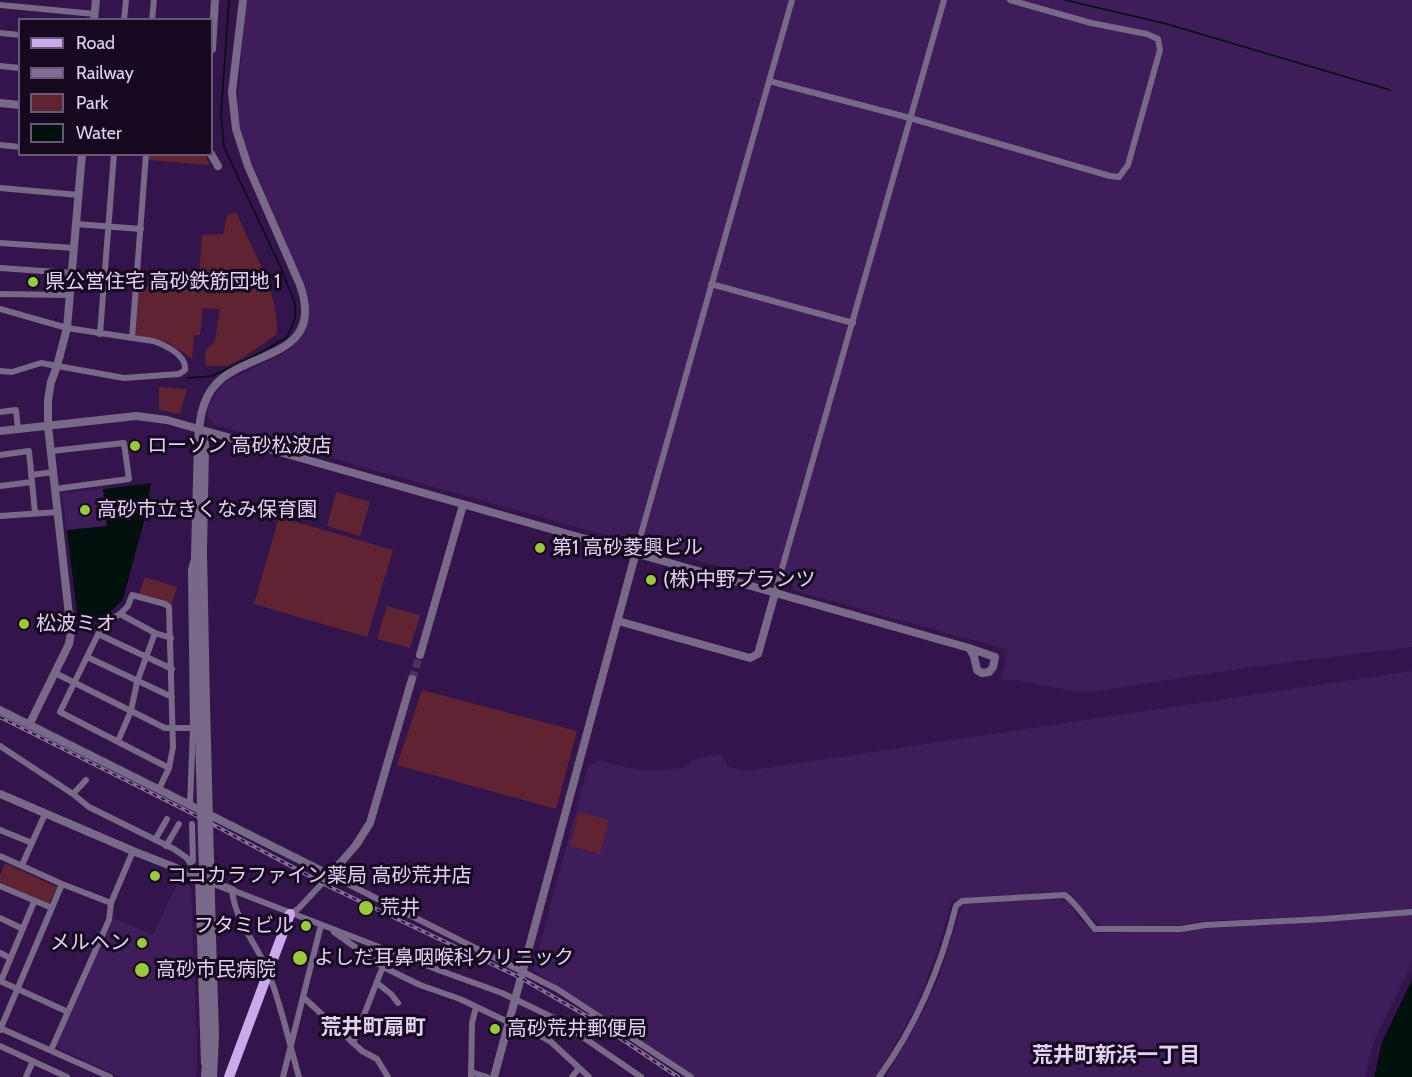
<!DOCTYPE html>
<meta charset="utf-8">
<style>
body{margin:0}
#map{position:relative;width:1412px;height:1077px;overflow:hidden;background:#34154b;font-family:Cabin,sans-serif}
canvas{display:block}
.legend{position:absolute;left:18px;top:18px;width:195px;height:138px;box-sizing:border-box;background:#150920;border:2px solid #675974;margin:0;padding:8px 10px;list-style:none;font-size:18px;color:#e1d1f2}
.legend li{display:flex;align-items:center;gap:12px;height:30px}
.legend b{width:30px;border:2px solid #675974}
</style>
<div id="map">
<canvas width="1412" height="1077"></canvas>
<ul class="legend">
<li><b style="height:8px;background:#cbaaeb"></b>Road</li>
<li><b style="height:8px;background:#846c98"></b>Railway</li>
<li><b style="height:16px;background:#5f2332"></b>Park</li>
<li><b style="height:16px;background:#02100e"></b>Water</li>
</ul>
</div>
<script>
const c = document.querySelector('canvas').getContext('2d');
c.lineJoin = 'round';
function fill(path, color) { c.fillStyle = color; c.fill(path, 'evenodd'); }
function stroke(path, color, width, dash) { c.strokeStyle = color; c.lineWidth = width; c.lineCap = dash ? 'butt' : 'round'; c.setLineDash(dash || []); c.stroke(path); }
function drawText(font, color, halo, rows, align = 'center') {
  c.font = font + ' Cabin,"Noto Sans JP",sans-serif'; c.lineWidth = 6; c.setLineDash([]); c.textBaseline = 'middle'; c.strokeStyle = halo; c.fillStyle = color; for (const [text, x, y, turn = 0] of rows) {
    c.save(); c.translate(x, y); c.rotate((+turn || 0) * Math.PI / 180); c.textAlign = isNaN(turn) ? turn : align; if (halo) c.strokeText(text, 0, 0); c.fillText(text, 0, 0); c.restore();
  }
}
fill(new Path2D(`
 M246,0H1412V647L1251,667L1098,691L1077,692L1016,680L1001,681L1008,650L796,591L789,579L758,577L594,532L215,425L207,416L209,406L223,383L290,350L300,339L309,318V297L243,142L237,111Z
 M103,489L107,526L67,530L62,493Z
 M1412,671V909L1324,916L1201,921L1183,925L1102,927L1089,916L1070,892L952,900L938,949L917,1005L887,1058L875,1077H695L533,970L588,767L599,760L628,768L654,771L683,768L689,765L692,760L722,754L723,760L727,762V766L746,771Z
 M179,879L189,884L191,889L197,1053L196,1077H119L57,1047L55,1044L114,918L153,935Z
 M1056,899L1068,902L1080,919L1096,933L1179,931L1200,927L1412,914V963L1374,1041L1368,1060L1366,1077H886L923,1012L939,977L961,907L965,904Z`), '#3f1d5a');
fill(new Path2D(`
 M149,155H205L210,165L149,160Z
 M236,212C252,250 279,291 277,334L243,358L227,366H206L205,351L215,341L220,309L203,308L200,335H194L192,359L167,342L135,335L138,285L198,289L202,235L223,234L227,216Z
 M159,387L187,389L180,414L159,410Z
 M336,492L370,502L360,536L327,526Z
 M279,517L393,550L367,637L254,604Z
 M145,577L177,587L172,604L139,594Z
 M387,606L420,615L410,648L377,639Z
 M422,690L577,731L556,809L397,765Z
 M579,812L609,820L600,854L570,846Z
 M5,863L57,887L49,904L0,882V875Z`), '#5f2332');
fill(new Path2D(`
 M151,483L143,525L123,599L114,609L79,629L67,530L107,526L103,489Z
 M1412,980V1077H1374L1382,1042Z`), '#02100e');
stroke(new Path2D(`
 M1065,0L1167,24L1390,90
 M187,378L212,376L262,352L287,337L295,319V304L281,268L224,147L221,114L229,0`), '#02100e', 1.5);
stroke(new Path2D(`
 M412,679L420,655`), '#4e3164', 8, [8, 4]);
stroke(new Path2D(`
 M0,5L95,14
 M124,20L126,0
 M152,20L154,0
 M0,33L20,35
 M0,66L20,68
 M769,81L910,118L1110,176L1119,177L1128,165L1160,50L1158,39L1147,34L1091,23L1010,0
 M0,145L20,147
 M0,188L79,195
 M76,224L141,229
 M0,243L74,248
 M0,268L72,273
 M711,284L853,323
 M0,294L70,295
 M0,309L67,328L153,341C165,345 187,355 185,370L179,374L124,378L41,363L12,372L0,371
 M100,334L114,154
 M132,338L146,154
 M0,412L16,410L18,429
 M51,451L124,443L129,479L55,489
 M0,455L29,451L35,513
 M31,475L54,472
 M0,486L32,482
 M0,516L58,512
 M636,552L792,0
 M775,593L944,0
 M120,614L155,633L171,638
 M98,634L172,669
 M87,657L172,697
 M55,673L165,728H193
 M118,741L131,711L137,682L155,633
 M0,746L73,794L89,807L174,849L187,858L190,863
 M159,789L169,768L173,747L169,607L165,604L132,595L128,606L120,614L103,624L60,712L169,768
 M73,794L86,780
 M190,804L193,728L191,570L193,562
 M0,830L32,843
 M155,840L167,819
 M166,846L179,824
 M0,856L62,884L111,903
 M190,863L193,861L192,824
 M22,865L45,814
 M198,877L204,1063
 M0,886L52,908
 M290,914L298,909L330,875L557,989L691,1077
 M0,918L23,929
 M334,932L383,967L420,985L460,999L508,1022
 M0,953L10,958
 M0,981L68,1012
 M1,981L34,902
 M377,983L391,994L398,1003
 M303,997L362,1051L377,1059L388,1077
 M509,1019L550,1041L589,1077
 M0,1028L110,1077
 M0,1030L62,884
 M580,1034L593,1014
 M353,1043L389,951
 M0,1046L67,1077
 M51,1050L109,920L111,903L133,851
 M471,1072L487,1077
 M26,1077L33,1061
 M283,1077L321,925
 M299,1077C289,1043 282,1008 269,974C259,947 235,922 232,890L441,971L502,993L558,1020L641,1077
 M471,1077L472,1023L476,1007
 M572,1077L579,1068
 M879,1077C916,1026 941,967 956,906L962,901L1065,895C1077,904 1085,918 1095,929H1181L1205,925L1324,919L1412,912`), '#786988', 6);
stroke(new Path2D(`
 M94,20L96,0
 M212,49L215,0
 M0,103L20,105
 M211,154L218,166
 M198,428L204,436L205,446L203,552L206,704
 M0,431L136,416L167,420L969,648L995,657L993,667L989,672L982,673L977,670L974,656L969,648
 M618,621L750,658L758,654L775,593
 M420,655L463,505
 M198,704L195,554L198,444C199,424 201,400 216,384C248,350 326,358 300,285L248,166L236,129L232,92L243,0
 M0,710L330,875L356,845L370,823L412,679
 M29,725L69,644L71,633L48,426V400L51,382L57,366L67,328L82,154
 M0,794L133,851L232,890
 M212,937L215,1035L213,1077
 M205,1077L208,1036L205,937
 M494,1077L636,552`), '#786988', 8);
stroke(new Path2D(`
 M229,1077L290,914`), '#cbaaeb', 10);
const rail = new Path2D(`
 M0,717L195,815L330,887L521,978L590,1018L678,1077`);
stroke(rail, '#846c98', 4);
stroke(rail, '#150920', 1.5, [4.5]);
stroke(new Path2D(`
 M198,704L205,937
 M206,704L212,937`), '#786988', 8);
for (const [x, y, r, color] of [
 [33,282,6,"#98cb37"],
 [135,446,6,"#98cb37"],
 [85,510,6,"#98cb37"],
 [540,548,6,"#98cb37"],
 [651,580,6,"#98cb37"],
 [24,624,6,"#98cb37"],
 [155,876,6,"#98cb37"],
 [366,908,8,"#98cb37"],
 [306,926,6,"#98cb37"],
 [142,943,6,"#98cb37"],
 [300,958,8,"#98cb37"],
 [142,970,8,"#98cb37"],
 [495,1029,6,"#98cb37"]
]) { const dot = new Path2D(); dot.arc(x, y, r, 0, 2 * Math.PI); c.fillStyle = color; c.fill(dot); stroke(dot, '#150920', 2); }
drawText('20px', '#e1d1f2', '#150920', [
 ["県公営住宅 高砂鉄筋団地 1",45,282],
 ["ローソン 高砂松波店",147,446],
 ["高砂市立きくなみ保育園",97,510],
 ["第1 高砂菱興ビル",552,548],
 ["(株)中野プランツ",663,580],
 ["松波ミオ",36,624],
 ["ココカラファイン薬局 高砂荒井店",167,876],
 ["荒井",380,908],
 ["フタミビル",294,926,"right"],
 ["メルヘン",130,943,"right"],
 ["よしだ耳鼻咽喉科クリニック",314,958],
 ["高砂市民病院",156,970],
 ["高砂荒井郵便局",507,1029]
], 'left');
drawText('bold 21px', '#e1d1f2', '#150920', [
 ["荒井町扇町",373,1028],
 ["荒井町新浜一丁目",1116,1056]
]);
</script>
